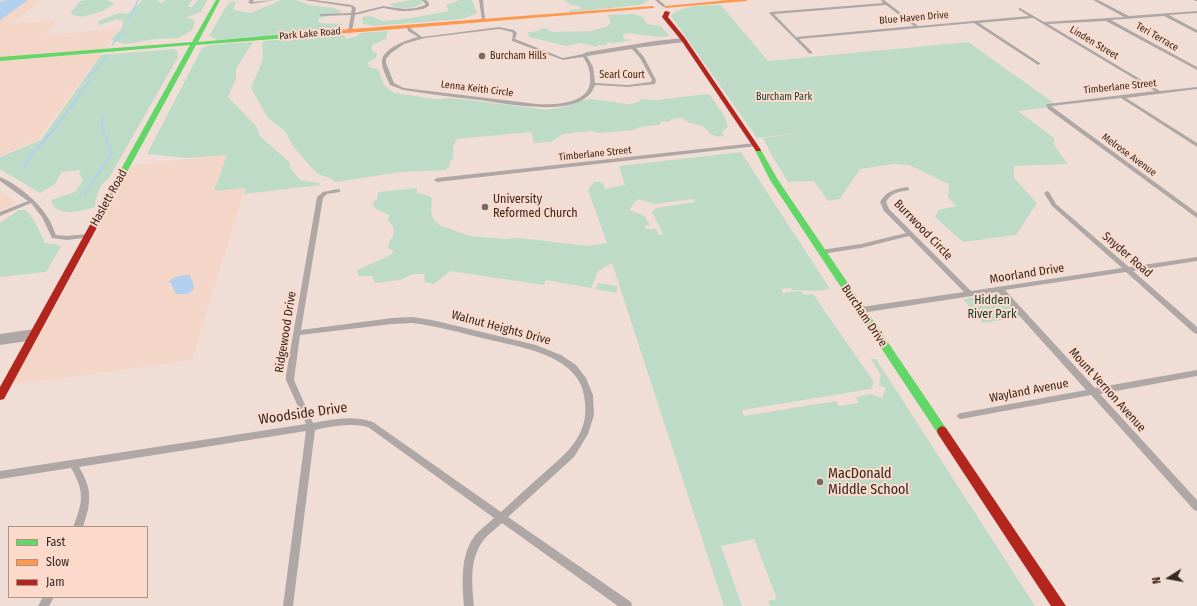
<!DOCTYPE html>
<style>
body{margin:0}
#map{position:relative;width:1197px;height:606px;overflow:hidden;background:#f0ded6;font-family:"Fira Sans Condensed",sans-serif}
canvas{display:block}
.legend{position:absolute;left:8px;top:526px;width:140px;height:72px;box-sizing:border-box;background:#fbdacb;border:1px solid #ab9387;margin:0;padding:5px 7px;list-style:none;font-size:12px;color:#342822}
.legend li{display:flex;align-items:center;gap:8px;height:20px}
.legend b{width:20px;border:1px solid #ab9387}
.north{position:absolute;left:1149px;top:558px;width:40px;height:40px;-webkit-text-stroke:3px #fbdacb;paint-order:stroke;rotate:259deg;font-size:11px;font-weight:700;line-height:16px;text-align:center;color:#342822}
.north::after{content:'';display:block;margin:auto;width:14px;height:18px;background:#342822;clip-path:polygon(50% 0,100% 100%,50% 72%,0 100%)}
</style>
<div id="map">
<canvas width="1197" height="606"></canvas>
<ul class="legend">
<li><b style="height:5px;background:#63d668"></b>Fast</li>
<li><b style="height:5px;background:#ff974d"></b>Slow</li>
<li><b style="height:5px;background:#b3261e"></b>Jam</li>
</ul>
<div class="north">N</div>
</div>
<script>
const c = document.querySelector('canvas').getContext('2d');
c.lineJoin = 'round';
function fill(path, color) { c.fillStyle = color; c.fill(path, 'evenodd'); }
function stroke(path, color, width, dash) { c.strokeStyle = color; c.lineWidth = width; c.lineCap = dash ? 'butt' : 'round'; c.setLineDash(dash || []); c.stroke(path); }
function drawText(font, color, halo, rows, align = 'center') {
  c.font = font + ' "Fira Sans Condensed",sans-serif'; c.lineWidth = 4; c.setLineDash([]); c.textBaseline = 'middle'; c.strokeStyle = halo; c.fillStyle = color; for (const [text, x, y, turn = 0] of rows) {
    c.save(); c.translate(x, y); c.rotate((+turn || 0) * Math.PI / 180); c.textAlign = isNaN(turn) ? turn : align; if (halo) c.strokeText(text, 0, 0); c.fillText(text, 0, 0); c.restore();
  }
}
fill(new Path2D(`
 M0,0H42L12,23L56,21L45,35L119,29L38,140L0,156Z
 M227,155L213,191L245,188L192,360L12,385L133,165Z
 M0,191L18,203L0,211Z`), '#f4d6c8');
fill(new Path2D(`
 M86,0H105L115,3L103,11L82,17L70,14L80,1Z
 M143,0H157L161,3L166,0H192L188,7H192L198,0H207L201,12L187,17L195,21L192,30L179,38L155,39L126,44L111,40L122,28L123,21L117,19L99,25L98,21L119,13L127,14Z
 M281,0H296L309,5L334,8L342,12L318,19L319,23L343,24L340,29L218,40L209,36L229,2L236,1L233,10L251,13Z
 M411,0H425C415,10 403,10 390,5L391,4Z
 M460,0H472L477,13L462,19L373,26L363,24L362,17L370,16L384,21L411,18L449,11L446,5Z
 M564,0H647L648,1L640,5L570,12L569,10L581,9L580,6C571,6 571,4 564,0Z
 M721,5L768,61L968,42L1058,106L1018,111L1054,138V145L1068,164L1014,166V178L1037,203L1016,235L963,242L935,217L939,210L956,206L948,197L949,184L909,165L894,164L860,169L840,199L828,201L814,181L788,182L774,159L763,138L820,131L757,138L671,16C681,4 706,6 721,5Z
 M634,14L643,17L647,24L661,26L669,36L659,37L627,33L623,35L624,39L632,40L616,43L607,42V45H597L598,47L581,43L566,46L529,37L528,32L539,31V29L546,28L552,32L594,31L593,30L606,27L611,23L608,15Z
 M388,31L386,39L372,45V51L377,53L376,58L368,62L369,67L378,69L384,85L394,93L435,99L453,98L547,110L567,106L582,100L591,99L628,104L636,103L642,99L657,100L706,94L710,95L725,117L728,127L722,132L724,136L718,137L710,134C704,121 692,128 682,118L671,119L669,122L662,121L659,125L640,127L634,130L598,133L591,131L563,134L551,142L534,143L531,132L457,139L453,147V159L450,160L449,167L446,170L401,172L336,182L330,178L318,174L310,166L293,146L285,131L268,118L251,88L263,59L262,46L264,41L344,35L346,39L358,36L359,33Z
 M253,42L236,69V78L228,97L257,127L260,136L289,162L291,169L300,180L319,183L320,185L244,194L246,188L214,191L227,155L188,158L147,154L202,48L210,45Z
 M174,49L177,50L178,57L109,178C99,186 96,195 95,207C81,211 57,219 51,200L75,192L83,180L79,174L81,170L62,172L54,185L40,193L0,169V157L41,140L101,55Z
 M741,152L830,289L814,291L792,290L790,288L781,289L783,293L800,291L804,295L813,294L874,382L871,389L742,410L744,416L836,401L839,406L859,403L856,397L871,394L882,398L886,388L879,385L881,375L871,359H876L1035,606H770L768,601L777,599L754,539L721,546L742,606H724L612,263L598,271L591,288L546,280L544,285L450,271L434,284L425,282L424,274H413L400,280L375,283L372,276H358L357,270L387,257L394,251L388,248C389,236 401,234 388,220L389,215L376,209L372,204L377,199L378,192L417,188V193L430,196L432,200L431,211L433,218L439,225L470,236L505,239L519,238L589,246L607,243L588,190L594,182H600L604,184V189L625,185L619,166ZM637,199L655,204L693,199L695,202L656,208L652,212L663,234L659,235L656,229H646L645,225L650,226L645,216L629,210Z
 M19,210H26L35,222L45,243L55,244L61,247L46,272L0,277V223Z
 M598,283L618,286L616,293L595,289Z
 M995,294L1001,297L1020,317L983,323L963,299Z`), '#bddbc6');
fill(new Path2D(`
 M6,0H28L0,20V2Z
 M190,275L194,286L193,290L187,294H176L171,283L168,282C174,276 182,275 190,275Z`), '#b0d0ee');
stroke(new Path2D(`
 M129,20L138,0
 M112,45L123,31
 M75,101L89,82V76L102,63L106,55`), '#b0d0ee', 1.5);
stroke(new Path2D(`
 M24,168L32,154L56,127L76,100
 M84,195L112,153L102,128L103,118`), '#b0d0ee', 2);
fill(new Path2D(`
 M250,0H254L252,2L275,0L251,4L248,2Z
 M304,0H315L352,5L356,8L355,13L383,6L405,9L416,8L425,5V3L422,0H426L429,3V6L423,9L410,11H400L383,8L355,15L352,31L350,32L348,31L351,15L321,16L319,15L321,14L351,13L352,8L351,7Z
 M479,0H483L485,21L482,20Z
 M655,0H659L666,6L663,7Z
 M882,0H884L918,26L1029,16L1019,10V8H1020L1044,22L1124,17L1093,0H1098L1129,16L1197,11V13L1169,15L1197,30V33L1164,16L1111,20L1197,67V70L1106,21L1048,24L1160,91L1197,87V89L1126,98L1197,143V147L1121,98L1051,106L1197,213V218L1048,109L1046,105L1048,104L1155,91L1033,18L979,23L1040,63V64L1038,65L974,23L799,39L812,52V53L810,54L769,13L771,12L883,3L881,1ZM886,5L914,26L796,37L774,14Z
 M1194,0H1197V1H1195Z
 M407,26H409L411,29L422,37L499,27L514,30L517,33L515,39L563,58L583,54L587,52L655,41L683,38L686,41L684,42L636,48L644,57L656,80L655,84L628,87L595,85C584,121 505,103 479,100C453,97 428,94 403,90L390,85C388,80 381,67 382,61C383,48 407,40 418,37L408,31ZM499,29L512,32L513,33L512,41L563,60L583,57C587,63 590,69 590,77C593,104 556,105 537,104L404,88L394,83L386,63V59L391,53L404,44L425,38ZM632,49L640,58L652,80L651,82L628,85L595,83L593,67L587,56Z
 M755,143L757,144V146L437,182L434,180L437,178Z
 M0,177C17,184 39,202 48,218C52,223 53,229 56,235L67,236L88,234L91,236L90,237L67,240L52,238L42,217L31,203L0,216V212L28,201L0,181Z
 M907,187L909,188V190C900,192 891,192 886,202L889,209L971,291L1122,268L1052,206L1044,193L1047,191L1049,192L1056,204L1129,267L1197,257V261L1133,271L1197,327V334L1194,333L1126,272L1005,290L1095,388L1197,370V376L1100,394L1197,500V511L1194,510L1091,395L961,419L958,418L957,416L958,414L961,413L1086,390L998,292L861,313L858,312L857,310L858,308L861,307L964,292L909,236L861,248L821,254L818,252L821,250L861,244L906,233L884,211L880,202C886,191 895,189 907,187Z
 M338,189L340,190V192L327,194L323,198L301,330L392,318L412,317L432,320L536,345L561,355L576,365L586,378L593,395L594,415L588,434L574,457L508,517L631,602L632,606H618L502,523C496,529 488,534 483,541C469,560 472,584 474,606H464C462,582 460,552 477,533C482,528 489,523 494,518L368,427C349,423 333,426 315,430L293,606H283L306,431L79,467C93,490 91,503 83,527H73C83,502 85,492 71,468L0,479V471L306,424L286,380V375L317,197L323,192ZM412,323C437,326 462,333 486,339C523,348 583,355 585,403C586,413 585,423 580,433C572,450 557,461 544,473C529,486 515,499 501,512L373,422C353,415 333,419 313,423L294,380L300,335L392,324Z
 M35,329L38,330L39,332L38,334L26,336H35L36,338L35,340L0,345V334Z
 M43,597H54L49,606H38Z`), '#afa7a6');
fill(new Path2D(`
 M216,0H220L198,42L287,34L290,36L287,38L196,45L114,196L113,198H107L106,196L190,45L0,61V57L192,42Z
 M758,148L761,150L778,180L946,428L947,431L946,434L942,436L938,434L770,180L755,150Z`), '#63d668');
fill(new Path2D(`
 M729,0H748L746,1L666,8L664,7L666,6Z
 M652,6L654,7V8L287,38L284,36L287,34Z`), '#ff974d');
fill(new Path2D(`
 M665,11L670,12L668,17L685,38L761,150L760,151H756L681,40L662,17Z
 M107,194H113L114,196L4,399L0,400V387Z
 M942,426L946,428L1066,606H1051L938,434L937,431L938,428Z`), '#b3261e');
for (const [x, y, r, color] of [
 [482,56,4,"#766861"],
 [485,207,4,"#766861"],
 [820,482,4,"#766861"]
]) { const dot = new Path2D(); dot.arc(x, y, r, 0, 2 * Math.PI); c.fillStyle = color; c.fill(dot); stroke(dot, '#fbdacb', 1.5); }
drawText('10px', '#342822', '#fbdacb', [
 ["Blue Haven Drive",914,18,-5],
 ["Park Lake Road",310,34,-5],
 ["Teri Terrace",1157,37,30],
 ["Linden Street",1094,43,31],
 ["Searl Court",622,75],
 ["Timberlane Street",1120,87,-6],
 ["Lenna Keith Circle",477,89,7],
 ["Timberlane Street",595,154,-6],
 ["Melrose Avenue",1129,155,36]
]);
drawText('10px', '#342822', '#fbdacb', [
 ["Burcham Hills",490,56]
], 'left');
drawText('10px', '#133d2d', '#fbdacb', [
 ["Burcham Park",784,97]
]);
drawText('12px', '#342822', '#fbdacb', [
 ["Haslett Road",109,198,-61],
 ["Burrwood Circle",923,230,46],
 ["Snyder Road",1127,255,41],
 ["Moorland Drive",1027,274,-9],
 ["Burcham Drive",864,316,56],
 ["Walnut Heights Drive",501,328,15],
 ["Ridgewood Drive",286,332,-81],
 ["Mount Vernon Avenue",1107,390,48],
 ["Wayland Avenue",1029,391,-11]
]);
drawText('12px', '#342822', '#fbdacb', [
 ["University",493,200],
 ["Reformed Church",493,214]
], 'left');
drawText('12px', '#133d2d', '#fbdacb', [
 ["Hidden",992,301],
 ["River Park",992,315]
]);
drawText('14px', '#342822', '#fbdacb', [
 ["Woodside Drive",303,414,-8]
]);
drawText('14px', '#342822', '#fbdacb', [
 ["MacDonald",828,474],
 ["Middle School",828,490]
], 'left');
</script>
